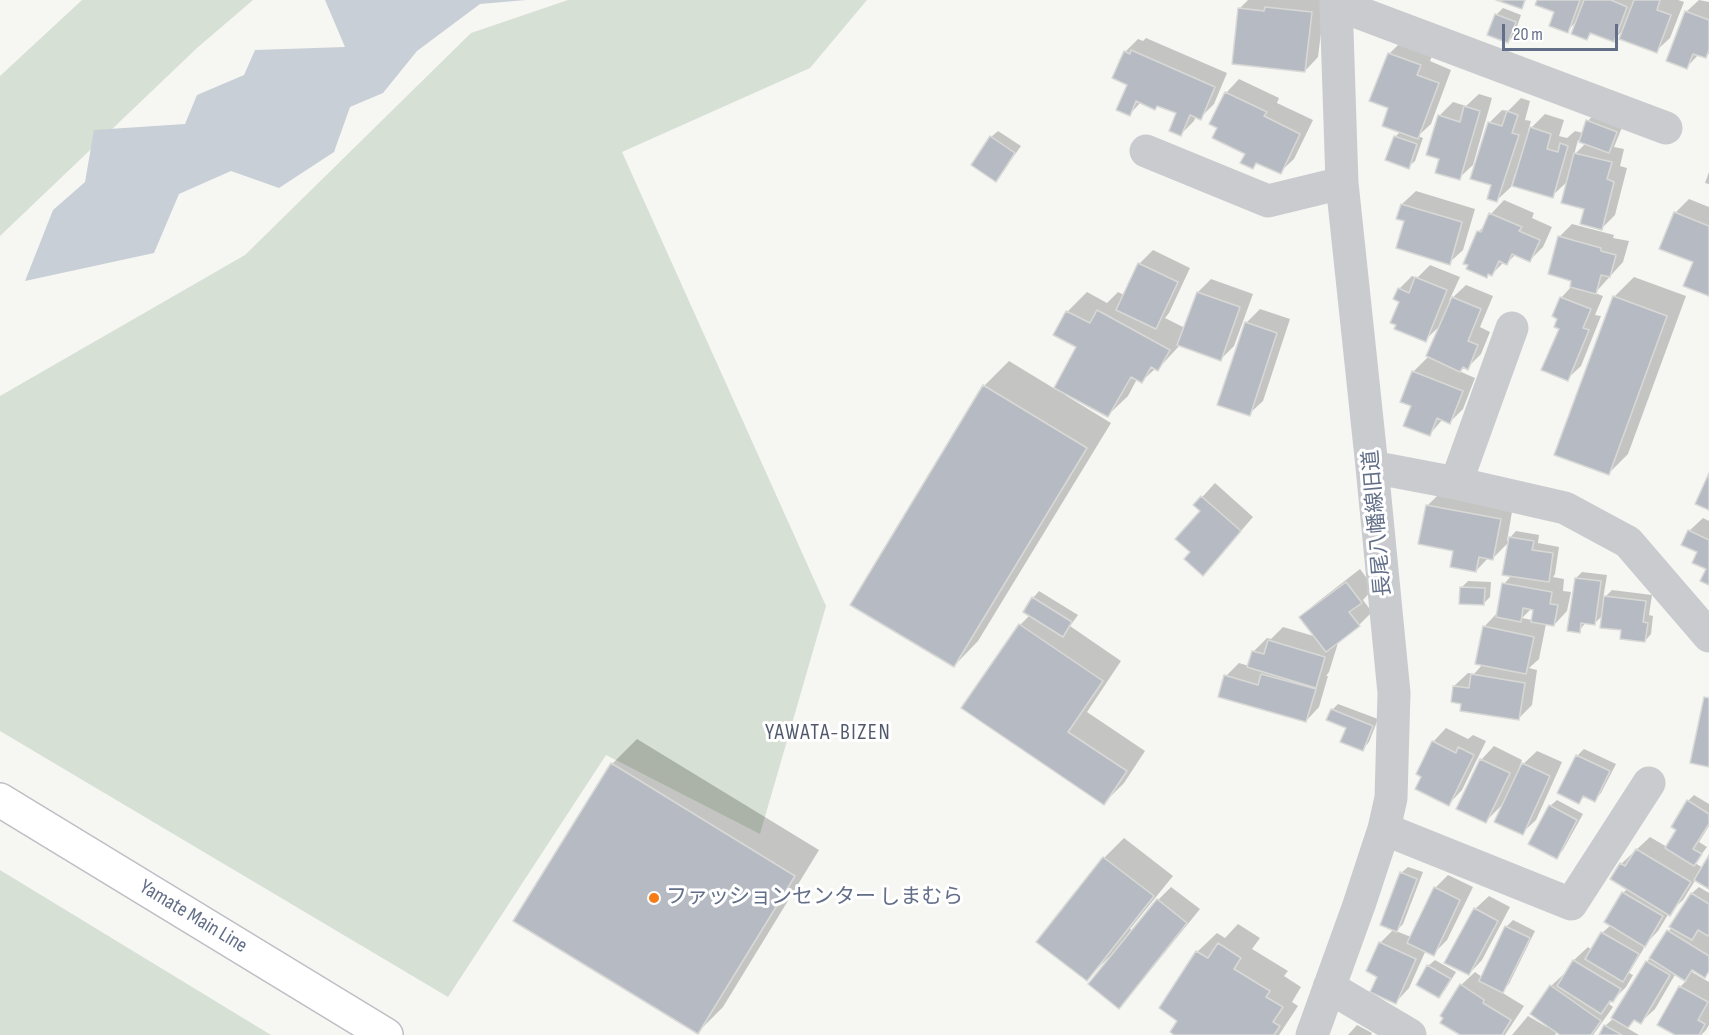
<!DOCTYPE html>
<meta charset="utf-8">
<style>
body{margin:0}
#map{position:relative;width:1709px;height:1035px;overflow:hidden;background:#f6f7f3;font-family:"Sofia Sans Condensed",sans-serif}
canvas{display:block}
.scale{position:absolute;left:1502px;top:24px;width:116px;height:27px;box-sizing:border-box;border:3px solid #636f88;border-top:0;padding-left:8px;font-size:18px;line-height:21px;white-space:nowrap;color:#636f88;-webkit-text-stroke:4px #fff;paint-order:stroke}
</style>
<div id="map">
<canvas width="1709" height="1035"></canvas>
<div class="scale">20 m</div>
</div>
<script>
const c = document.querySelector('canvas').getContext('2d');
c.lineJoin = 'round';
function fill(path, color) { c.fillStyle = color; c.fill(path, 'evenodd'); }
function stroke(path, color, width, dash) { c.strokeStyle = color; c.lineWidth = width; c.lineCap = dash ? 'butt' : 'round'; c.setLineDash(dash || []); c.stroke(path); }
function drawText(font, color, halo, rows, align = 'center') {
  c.font = font + ' "Sofia Sans Condensed","Noto Sans JP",sans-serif'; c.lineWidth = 6; c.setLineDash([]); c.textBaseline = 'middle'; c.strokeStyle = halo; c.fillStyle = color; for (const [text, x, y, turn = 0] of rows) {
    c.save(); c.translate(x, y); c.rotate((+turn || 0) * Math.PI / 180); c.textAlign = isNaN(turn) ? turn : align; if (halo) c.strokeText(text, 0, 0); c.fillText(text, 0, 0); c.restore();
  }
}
fill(new Path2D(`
 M82,0H253L197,48L0,236V76Z
 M568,0H867L810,68L622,152L826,606L760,834L606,755L448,997L0,731V396L245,255L471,33Z
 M0,870L271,1035H0Z`), '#d6e0d4');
fill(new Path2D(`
 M325,0H526L480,4L417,51L383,93L350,107L334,152L279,188L231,171L179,194L154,253L25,281L53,210L85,182L94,130L185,124L197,95L244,75L255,50L345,47Z`), '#c9cfd6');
fill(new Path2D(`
 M1248,0H1325L1318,57L1305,71L1239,9Z
 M1539,0H1678L1684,2L1670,38L1656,51L1624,29L1613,41L1593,32L1587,38L1578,20L1567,31L1556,12Z
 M1699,0L1709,2V53L1705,57L1699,54L1687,67L1686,12Z
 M1503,8L1521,15L1514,35L1508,42L1496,15Z
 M1146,38L1227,73L1214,104L1200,118L1196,116L1194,121L1181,134L1178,112L1158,104L1141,102L1130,114L1129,84L1125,52L1138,39L1143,41Z
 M1403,40L1434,52L1430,61L1451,70L1431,124L1418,136L1423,138L1415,161L1408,167L1395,137L1401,131L1390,107L1389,54Z
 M1239,79L1279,98L1277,103L1313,120L1294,159L1280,172L1258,162L1252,168L1247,153L1219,127L1211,123L1226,93Z
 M1479,94L1492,98L1473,165L1459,178L1441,158L1439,116L1453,102L1466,106Z
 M1521,98L1530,101L1525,120L1531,121L1528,131L1545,114L1564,120L1559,136L1567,138L1575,131L1583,133L1588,121L1594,114L1623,125L1614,147L1624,149L1620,166L1627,168L1615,215L1602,228L1568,181L1552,196L1515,174L1511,187L1497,200L1493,184L1489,123L1502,110L1508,111ZM1578,140L1586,143L1574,155Z
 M998,131L1021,146L1002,173L996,180L991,137Z
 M1709,172V184L1705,183Z
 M1416,191L1475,209L1463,250L1449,263L1406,220L1402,204Z
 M1689,199L1709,207V294L1675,213Z
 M1504,200L1534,213L1532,218L1552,227L1543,247L1530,260L1516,254L1507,263L1504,262L1492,274L1490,273L1487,276L1478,232L1487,223L1491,214Z
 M1572,224L1614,235L1613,238L1629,241L1623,262L1595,293L1603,296L1595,315L1601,316L1581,366L1567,379L1560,328L1561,298L1571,287L1573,280L1559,237Z
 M1153,250L1190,268L1169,313L1165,318L1185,328L1198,292L1211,279L1253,294L1234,346L1220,360L1180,345L1158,369L1156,368L1142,381L1137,379L1128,396L1108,415L1066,393L1065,395L1111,423L978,641L954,666L984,386L1009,361L1055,389L1078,347L1067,312L1087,292L1107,303L1118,292L1124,295L1139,264Z
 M1430,265L1460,277L1449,301L1466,285L1493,296L1480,327L1490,332L1481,354L1467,368L1464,366L1459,371L1475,378L1463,409L1450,422L1443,419L1429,435L1413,405V372L1429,356L1442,324L1425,340L1401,301L1399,289L1412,276L1417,278Z
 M1634,277L1686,296L1628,454L1608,474L1614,297Z
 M1260,309L1290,319L1263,401L1249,414L1246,323Z
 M1215,483L1253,517L1216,560L1192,552L1202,511L1195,505Z
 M1441,492L1513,506L1507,541L1516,531L1539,535L1538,543L1559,547L1555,574L1553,577L1564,579L1563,591L1571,592L1567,611L1554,625L1546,624L1539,659L1529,668L1537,670L1532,705L1518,719L1463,702L1454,686L1468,673L1474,674L1483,664L1484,627L1498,612L1504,584L1512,575L1509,542L1493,558L1489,557L1476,571L1455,549L1427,506ZM1535,605L1532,620L1522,618Z
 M1703,518L1709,521V584L1708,568L1689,531Z
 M1360,569L1374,588L1363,600L1372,612L1359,625L1335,643H1338L1329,672L1326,676H1328L1319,707L1306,721L1226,676L1239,663L1249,666L1253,652L1267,638L1271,639L1283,627L1317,637L1301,617L1315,604Z
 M1582,572L1607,575L1603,599L1612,590L1652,595L1649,615L1653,616L1651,634L1645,641L1623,629L1603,615L1594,624L1586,622L1579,631L1576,578Z
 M1468,581L1491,582L1490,597L1484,603L1461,588Z
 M1039,591L1078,615L1070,626L1121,661L1087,712L1145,751L1124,783L1104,803L963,708L1020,625L1030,615L1033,598Z
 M1338,704L1378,719L1369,742L1363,749L1348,727L1332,710Z
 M1446,728L1468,739L1473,735L1486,741L1462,790L1449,804L1423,776L1433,742Z
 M637,739L819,850L723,1007L698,1032L612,764Z
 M1494,746L1522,760L1519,768L1537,751L1562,762L1536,820L1522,833L1505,802L1486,821L1481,760Z
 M1584,749L1616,764L1601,793L1595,800L1585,795L1579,802L1559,792L1577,756Z
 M1694,795L1709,804V826L1699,842L1707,847L1695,863L1703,868L1709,858V887L1696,879L1683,900L1669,913L1658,931L1643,947L1644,948L1629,973L1633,975L1626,987L1609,1004L1613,1007L1593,1035H1562L1557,1031L1555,1035H1512L1528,1016L1547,1027L1548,1025L1532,1013L1551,986L1565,973L1566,974L1574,960L1588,947L1592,950L1602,933L1611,925L1623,893L1628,888L1621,864L1650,837L1667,847L1678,830L1688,801Z
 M1557,800L1583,814L1563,850L1557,857L1550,806Z
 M1124,838L1173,876L1130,929L1133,931L1158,900L1171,887L1200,909L1132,993L1119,1007L1111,958L1109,957L1087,979L1038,942L1104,858Z
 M1408,867L1423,872L1403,924L1396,931L1411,937L1435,888L1448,875L1473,887L1447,940L1433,954L1426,950L1409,988L1396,1002L1379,976L1380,943L1394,929L1401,873Z
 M1699,887L1709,893V971L1704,976L1694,969L1692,972L1709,982V1025L1706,1030L1701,1035H1678L1659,1024L1680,987L1687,980L1676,973L1655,1009L1641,1022L1636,1019L1627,1028L1639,1035H1601L1605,1026L1614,1018L1647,962L1672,927L1692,893Z
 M1489,896L1510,907L1482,960L1469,974L1475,909Z
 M1513,920L1535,931L1509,984L1501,992L1524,1006L1505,1035H1462L1461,985L1475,972L1482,977L1506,927Z
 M1238,924L1260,938L1252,949L1288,971L1284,976L1301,987L1292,1002L1298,1006L1279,1035H1177L1197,952L1217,933L1225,938Z
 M1435,960L1456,972L1445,990L1439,996L1428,966Z
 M1357,1025L1372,1033L1371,1035H1348Z`), '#0003');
const building = new Path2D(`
 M1496,0H1525L1522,9Z
 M1537,0H1580L1568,33L1549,26L1554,12L1535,5Z
 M1584,0H1611L1627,7L1614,42L1590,33L1587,40L1571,34Z
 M1634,0H1660L1657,10L1671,15L1657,53L1619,39Z
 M1265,7L1312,12L1305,72L1232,64L1238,8L1264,11Z
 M1685,11L1709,20V50L1706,58L1693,54L1687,69L1666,61Z
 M1495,14L1516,22L1508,43L1487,35Z
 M1131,50L1215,87L1201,120L1190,115L1181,136L1169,131L1176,113L1157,106L1155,110L1136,101L1130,116L1116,110L1127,85L1112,78L1124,51L1130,54Z
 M1388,53L1421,65L1417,75L1439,83L1418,139L1382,126L1388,108L1369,101Z
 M1225,92L1267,112L1264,116L1300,134L1281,174L1256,163L1253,169L1240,163L1245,154L1212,138L1217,128L1209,124Z
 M1464,106L1480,111L1460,180L1435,173L1439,159L1426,155L1438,115L1460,122Z
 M1507,111L1518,115L1512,133L1519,135L1497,202L1487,199L1491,185L1470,179L1488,122L1502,126Z
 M1586,120L1617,132L1609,153L1579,142Z
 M1530,127L1551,134L1547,149L1558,152L1560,143L1568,146L1553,198L1512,186Z
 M990,136L1015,153L996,182L971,165Z
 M1394,136L1417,144L1409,169L1385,160Z
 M1574,153L1612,162L1607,179L1614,182L1602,230L1580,224L1584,209L1561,203Z
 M1401,204L1462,222L1450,265L1396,248L1404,221L1396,219Z
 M1674,212L1709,226V296L1683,286L1693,262L1659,249Z
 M1489,213L1522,227L1519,231L1540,240L1530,262L1512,254L1507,265L1499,261L1492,276L1488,274L1487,278L1466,269L1468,265L1463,264L1477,231L1481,232Z
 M1558,236L1601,248V251L1616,255L1610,277L1601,275L1596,294L1570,287L1571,281L1548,274Z
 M1138,263L1178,282L1156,329L1116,310Z
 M1415,277L1447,290L1426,342L1394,329L1396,325L1390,323L1399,302L1393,299L1398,288L1409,293Z
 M1197,292L1240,307L1221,361L1177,345Z
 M1613,296L1667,316L1609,475L1554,455Z
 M1452,297L1481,309L1468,341L1478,345L1468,370L1463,367L1460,372L1426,356Z
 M1560,297L1591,309L1583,328L1589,330L1568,381L1541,370L1559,329L1554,327L1557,319L1552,316Z
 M1097,310L1170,350L1158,371L1151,367L1142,383L1131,377L1108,417L1054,388L1076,347L1053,335L1066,311L1090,323Z
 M1245,322L1277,333L1250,416L1217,405Z
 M1412,371L1463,391L1450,424L1437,418L1430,436L1403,426L1411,406L1400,402Z
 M983,385L1087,448L954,667L850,605Z
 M1709,473V510L1695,504Z
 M1201,496L1241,531L1203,576L1184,559L1190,552L1175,539L1200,511L1193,505Z
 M1426,505L1501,519L1493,560L1479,557L1476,572L1450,567L1453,551L1418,544Z
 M1688,530L1709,540V585L1700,581L1706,569L1692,563L1697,552L1681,545Z
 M1509,537L1534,541L1532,550L1553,553L1549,582L1502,575Z
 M1575,578L1601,581L1595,625L1581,623L1580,633L1567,631Z
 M1346,582L1362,603L1349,612L1360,626L1326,652L1299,617Z
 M1502,583L1552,592L1550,604L1558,605L1554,626L1531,622L1533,610L1523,608L1521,622L1496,617Z
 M1460,587L1485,588L1484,605L1459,604Z
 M1604,596L1646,601L1643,622L1648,623L1645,642L1620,639L1621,630L1600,628Z
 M1032,597L1072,622L1063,637L1023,612Z
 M1019,624L1103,681L1068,732L1127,771L1104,805L961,708Z
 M1483,626L1534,637L1526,674L1475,664Z
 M1268,640L1325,657L1316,688L1247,667L1252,651L1264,654Z
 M1261,674L1316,689L1306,722L1218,697L1224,675L1258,685Z
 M1471,674L1525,683L1519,720L1460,711L1461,704L1451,702L1453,686L1469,688Z
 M1704,697L1709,698V767L1690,763Z
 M1331,709L1373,726L1363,751L1340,742L1346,728L1326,720Z
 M1432,741L1456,753L1458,747L1474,755L1449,806L1415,789L1421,777L1416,774Z
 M1576,755L1610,771L1595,802L1583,796L1579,804L1557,793Z
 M1480,759L1510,773L1486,823L1456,809Z
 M611,763L795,876L698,1034L513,921Z
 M1522,763L1550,776L1523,835L1494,822Z
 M1687,800L1709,814V824L1693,849L1702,854L1694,866L1665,848L1676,830L1671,827Z
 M1549,805L1577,820L1557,859L1528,844Z
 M1636,849L1691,882L1670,916L1610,879L1620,863L1625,866Z
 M1709,855V889L1694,880Z
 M1103,857L1154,896L1087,981L1036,942Z
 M1400,872L1417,879L1397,932L1380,925Z
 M1434,887L1460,900L1434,956L1407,943Z
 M1622,892L1663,916L1645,947L1604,922Z
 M1691,893L1709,904V934L1708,936L1698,930L1692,940L1669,927Z
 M1157,899L1187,923L1119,1009L1088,984Z
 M1474,908L1498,921L1469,975L1444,963Z
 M1505,926L1530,938L1503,993L1479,981Z
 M1667,930L1709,956V971L1705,978L1692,970L1685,981L1649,958Z
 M1601,932L1639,954L1623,982L1585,959Z
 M1379,942L1416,959L1396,1004L1370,992L1377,977L1366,971Z
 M1218,943L1241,958L1234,969L1270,991L1266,997L1283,1007L1273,1022L1280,1026L1274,1035H1174L1170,1032L1177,1021L1159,1008L1196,951L1208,958Z
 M1573,960L1621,989L1613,1002L1610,1001L1601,1014L1557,986Z
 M1646,961L1670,975L1641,1024L1634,1020L1628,1028L1611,1018Z
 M1427,965L1451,979L1439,998L1416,985Z
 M1460,984L1484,1000L1483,1003L1511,1020L1502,1035H1460L1440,1023L1443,1018L1440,1016Z
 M1550,985L1601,1021L1591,1035H1560L1530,1014Z
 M1679,986L1708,1002L1698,1020L1705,1024L1699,1035H1675L1657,1025Z
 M1604,1025L1622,1035H1599Z`);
fill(building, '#b6bbc3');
stroke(building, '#d8d9d6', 1.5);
const major = new Path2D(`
 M0,800L386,1035`);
stroke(major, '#bdbfc4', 36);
stroke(new Path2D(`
 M1336,4L1666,128
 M1146,151L1268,201L1342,183
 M1372,467L1456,483L1565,508L1628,542L1709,636
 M1456,483L1512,328
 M1384,829L1571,904L1649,783
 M1329,987L1410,1035
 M1312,1035L1359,905L1384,829L1391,798L1394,693L1372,467L1342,183L1336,0`), '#c9cbcf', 33);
stroke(major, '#fff', 33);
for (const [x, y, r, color] of [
 [654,898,6,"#f67c15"]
]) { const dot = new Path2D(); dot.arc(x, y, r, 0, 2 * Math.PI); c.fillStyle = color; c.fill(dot); stroke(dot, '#fff', 2); }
drawText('21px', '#636f88', '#fff', [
 ["長尾八幡線旧道",1378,523,-95],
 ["Yamate Main Line",193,917,31]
]);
drawText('21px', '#636f88', '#fff', [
 ["ファッションセンター しまむら",666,898]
], 'left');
c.letterSpacing = '1.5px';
drawText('22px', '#515a6c', '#fff', [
 ["YAWATA-BIZEN",828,733]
]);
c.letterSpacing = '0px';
</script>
